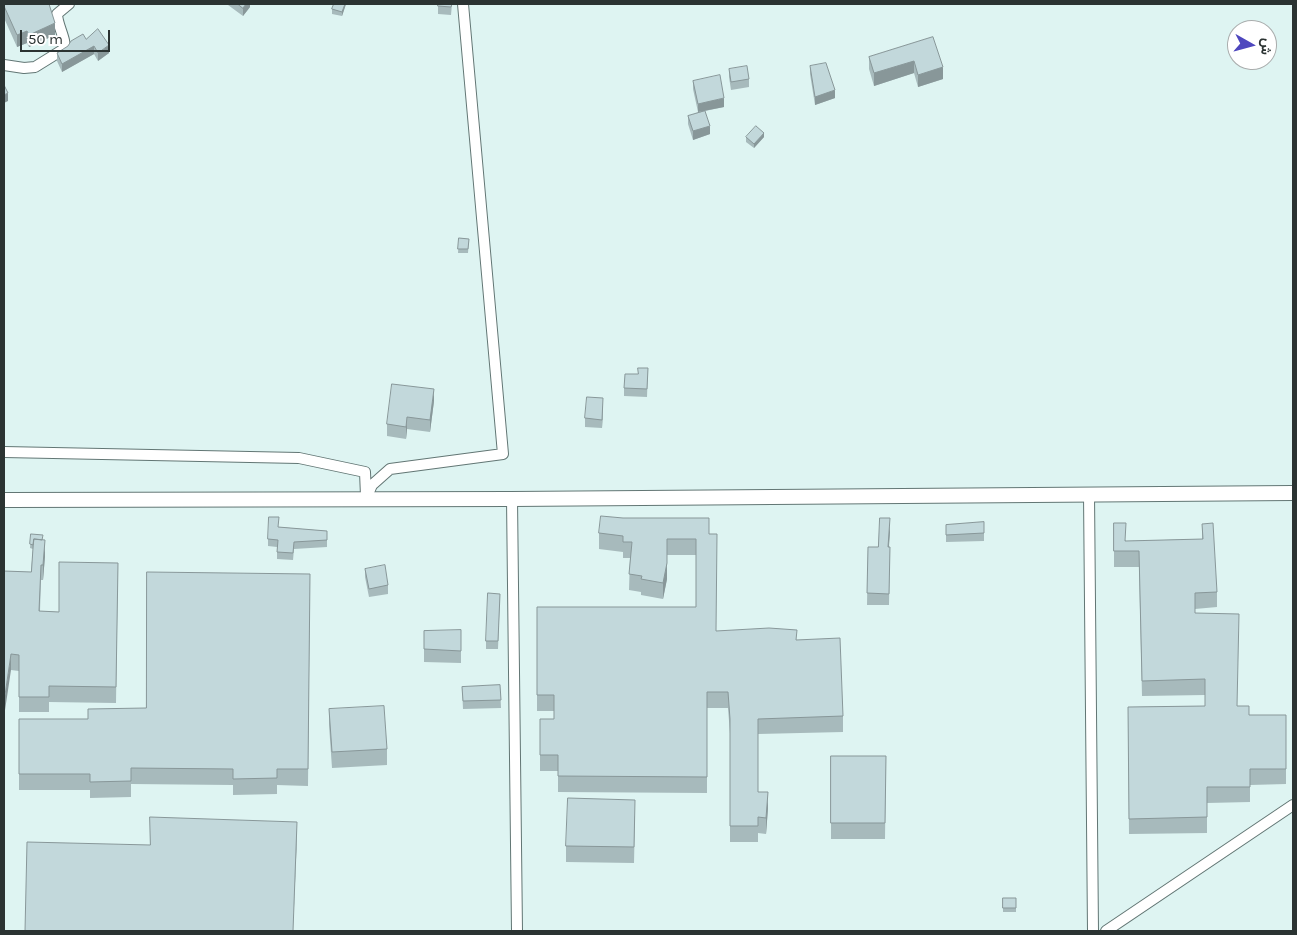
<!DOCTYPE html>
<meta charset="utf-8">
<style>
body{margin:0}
#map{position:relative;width:1297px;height:935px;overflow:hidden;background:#def4f2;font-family:Karla,Vazirmatn,sans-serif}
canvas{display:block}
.frame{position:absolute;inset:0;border:5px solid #2b3332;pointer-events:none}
.north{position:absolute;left:1227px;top:20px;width:50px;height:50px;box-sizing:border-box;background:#fff;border:1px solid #aaadad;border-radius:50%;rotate:97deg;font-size:14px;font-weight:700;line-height:20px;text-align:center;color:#2b3332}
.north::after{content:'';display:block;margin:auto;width:18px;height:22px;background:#4e47be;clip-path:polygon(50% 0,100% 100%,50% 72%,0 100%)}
.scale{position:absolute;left:20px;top:30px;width:90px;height:22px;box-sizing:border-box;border:2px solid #2b3332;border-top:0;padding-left:6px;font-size:15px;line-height:18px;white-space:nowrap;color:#2b3332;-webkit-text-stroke:4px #fff;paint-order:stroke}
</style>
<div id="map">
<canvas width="1297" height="935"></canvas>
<div class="frame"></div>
<div class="north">ش</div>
<div class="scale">50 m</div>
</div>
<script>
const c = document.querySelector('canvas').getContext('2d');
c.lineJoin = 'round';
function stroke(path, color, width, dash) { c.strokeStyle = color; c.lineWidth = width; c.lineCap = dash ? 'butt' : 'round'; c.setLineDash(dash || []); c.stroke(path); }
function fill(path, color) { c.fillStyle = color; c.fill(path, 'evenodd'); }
const street = new Path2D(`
 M4,65L24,68L35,67L64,49C67,40 57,25 57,14L69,4
 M4,452L299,458L365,472L366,496
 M1089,494L1093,931
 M366,499L372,485L390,469L503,454L463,4
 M512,499L517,931
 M1106,931L1293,805`);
const secondary = new Path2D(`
 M4,500L512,499L1293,493`);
stroke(street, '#627674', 12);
stroke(secondary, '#627674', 16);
stroke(street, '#fff', 10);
stroke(secondary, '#fff', 14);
fill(new Path2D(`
 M228,4H250V7L243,16L228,5Z
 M334,4H346L342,16L332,14V9Z
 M438,4H452L451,15L438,14Z
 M4,5L55,35L29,47L27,43L17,47L4,18Z
 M933,37L943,79L918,87L914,73L874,86L869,69V57Z
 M86,39L109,53L98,61L94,54L62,72L57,61V53Z
 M810,66L835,98L815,105L810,74Z
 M729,69L749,79V87L731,90L729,77Z
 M693,81L724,107L705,111L710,134L693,140L688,124V116L703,111L698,112L693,89Z
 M746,137H764L754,148L746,142Z
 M459,238L469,239L468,253H458Z
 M648,368L647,397L624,396V388L638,374Z
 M434,401L430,432L407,429L406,439L387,436V424Z
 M603,406L602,428L585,427V418Z
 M984,522V541L946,542V525Z
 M1114,523L1126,541L1202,539V524L1217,592V607L1195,609V613L1237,706L1249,715H1286V784L1250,785V802L1207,803V833L1129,834L1128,707L1205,706V695L1142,696L1139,567H1114Z
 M279,527L327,531V547L294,549L293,560L277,559V547L268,546V539Z
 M890,530L889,547H890L889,605H867L868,547H878Z
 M599,533L709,534L716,631L797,640L843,716V732L758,734V792L768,808L766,834L758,833V842H730V734L728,708H707V793L558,792V771H540V719H554V711H537V607H696V555H667V579L663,599L641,595V592L629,590L630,558H623V552L599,549Z
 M31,534L43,540L45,556L43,580H41L40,611L59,612L118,563L116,703L49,702V712H19V671L11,670L4,571L31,572L33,549L30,548Z
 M365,569L388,585V594L369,597L365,577Z
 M310,574L308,786L277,785V794L233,795V785L131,784V797L90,798V790H19V719H88L146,708Z
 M500,594L498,649H486V641Z
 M461,630V663L424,662V649Z
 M500,685L501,708L463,709L462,687Z
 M329,709L387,749V765L332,768L329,725Z
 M831,756H886L885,839H831Z
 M635,816L634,863L566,862V846Z
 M1003,898H1016V912H1003Z`), '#a7babc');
fill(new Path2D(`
 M246,4H250V7L243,16V8Z
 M345,4H346L342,16V12Z
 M55,23V35L29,47V35Z
 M27,31V43L17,47V35Z
 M109,45V53L98,61V53Z
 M94,46V54L62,72V64Z
 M914,61V73L874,86V73Z
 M943,67V79L918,87V75Z
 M835,90V98L815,105V97Z
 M8,93V101L4,103V95Z
 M724,98V107L698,112V104Z
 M710,126V134L693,140V131Z
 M764,133V137L754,148V144Z
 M434,389V401L430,432V420Z
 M603,398V406L602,428V420Z
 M407,417V429L406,439V427Z
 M890,518V530L888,558V547Z
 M45,540V556L43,580V565Z
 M667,563V579L663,599V583Z
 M11,654V670L4,717V702Z
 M768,792V808L766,834V818Z
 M297,822V836L293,931Z`), '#889799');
const building = new Path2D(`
 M6,4H49L55,23L29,35L27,31L17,35L4,6V5Z
 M238,4H246L243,8Z
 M334,4H345L342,12L332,9Z
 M438,4H452L451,7L438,6Z
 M98,29L109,45L98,53L94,46L62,64L57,53L68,46L71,41L83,34L86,39Z
 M933,37L943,67L918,75L914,61L874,73L869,57Z
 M826,63L835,90L815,97L810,66Z
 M747,66L749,79L731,82L729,69Z
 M720,75L724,98L698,104L693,81Z
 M4,85L8,93L4,95Z
 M705,111L710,126L693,131L688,116Z
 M756,126L764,133L754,144L746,137Z
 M459,238L469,239L468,249H458Z
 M638,368H648L647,389L624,388L625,374H638Z
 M392,384L434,389L430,420L407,417L406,427L387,424Z
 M587,397L603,398L602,420L585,418Z
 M601,516L623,518H709V534H717L716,631L769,628L797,630L796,640L840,638L843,716L758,719V792H768L766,818L758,817V826H730V719L728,692H707V777L558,776V755H540V719H554V695H537V607H696V539H667V563L663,583L641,579L642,576L629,574L632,542H623V536L599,533Z
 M269,517H279L278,527L327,531V540L294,542L293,553L277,552L278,540L268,539Z
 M880,518H890L888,547H890L889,594L867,593L868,547H878Z
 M984,522V533L946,535V525Z
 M1114,523H1126L1125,541L1203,539L1202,524L1213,523L1217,592L1195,593V613L1239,614L1237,706H1249V715H1286V769H1250V787H1207V817L1129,819L1128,707L1205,706V679L1142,681L1139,551H1114Z
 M31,534L43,535L42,540L34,539L33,545L30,544Z
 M34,539L45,540L43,565H41L39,611L59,612V562L118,563L116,687L49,686V697H19V655L11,654L4,702V571L31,572Z
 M385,565L388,585L369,589L365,569Z
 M147,572L310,574L308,769H277V778L233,779V769L131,768V781L90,782V774H19V719H88V709L146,708Z
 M488,593L500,594L498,641H486Z
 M461,630V651L424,649V631Z
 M500,685L501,700L463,701L462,687Z
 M384,706L387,749L332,752L329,709Z
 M831,756H886L885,823H831Z
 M568,798L635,800L634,847L566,846Z
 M150,817L297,822L293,931H25L27,842L150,845Z
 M1003,898H1016V908H1003Z`);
fill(building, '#c2d8db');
stroke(building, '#889799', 1);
</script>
